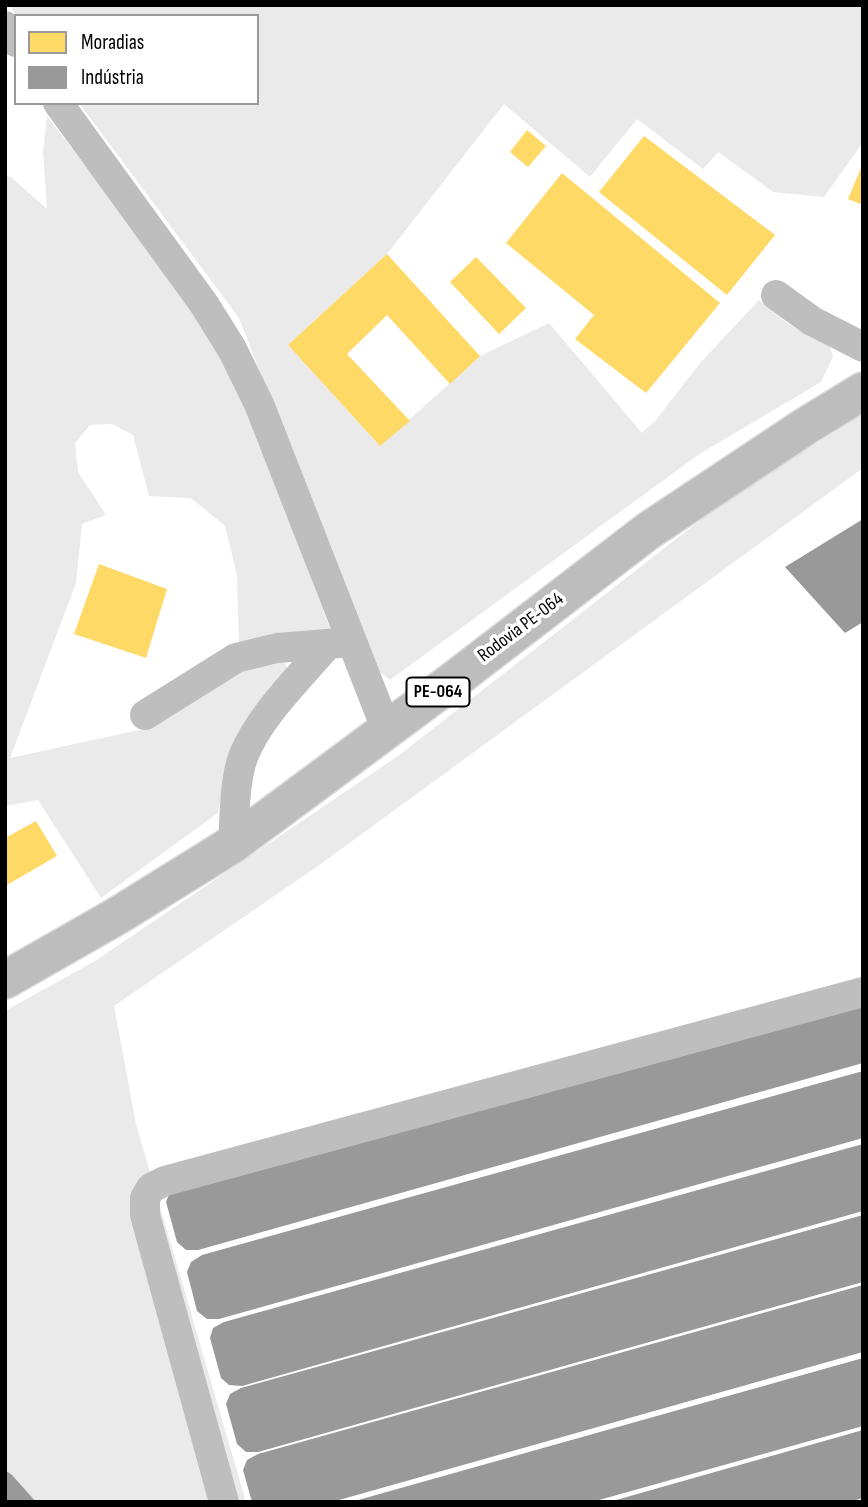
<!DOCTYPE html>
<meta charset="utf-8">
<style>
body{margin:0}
#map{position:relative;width:868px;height:1507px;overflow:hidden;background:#fff;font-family:"Sofia Sans Condensed",sans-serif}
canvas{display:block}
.frame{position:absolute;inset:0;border:7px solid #000;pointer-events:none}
.legend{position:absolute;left:14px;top:14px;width:245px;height:91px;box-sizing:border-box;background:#fff;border:2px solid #999;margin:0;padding:9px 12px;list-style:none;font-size:21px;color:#000}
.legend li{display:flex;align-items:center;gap:14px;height:35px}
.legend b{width:35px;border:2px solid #999}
</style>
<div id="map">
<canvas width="868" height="1507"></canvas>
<div class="frame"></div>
<ul class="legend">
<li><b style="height:19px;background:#ffd966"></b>Moradias</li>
<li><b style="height:19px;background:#999"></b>Indústria</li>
</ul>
</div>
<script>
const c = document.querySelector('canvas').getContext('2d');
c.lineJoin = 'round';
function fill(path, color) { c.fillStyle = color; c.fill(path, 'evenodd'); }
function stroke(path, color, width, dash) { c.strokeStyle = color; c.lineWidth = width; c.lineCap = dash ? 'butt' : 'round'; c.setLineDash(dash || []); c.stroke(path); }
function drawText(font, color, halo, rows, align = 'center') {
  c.font = font + ' "Sofia Sans Condensed",sans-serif'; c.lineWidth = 7; c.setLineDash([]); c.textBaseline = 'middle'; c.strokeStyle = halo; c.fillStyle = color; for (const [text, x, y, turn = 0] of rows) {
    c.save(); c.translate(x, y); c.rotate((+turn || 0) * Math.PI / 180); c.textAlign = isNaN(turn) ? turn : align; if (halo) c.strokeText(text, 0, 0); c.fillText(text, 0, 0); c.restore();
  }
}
fill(new Path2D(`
 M10,5H863V142L824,197L773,192L718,152L703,169L637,119L590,177L504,104L387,254L288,345L380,446L480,356L549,323L642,433L655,421L701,362L759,300C782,320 801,335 829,344L833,357L821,382L698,455L390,680L375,668L239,318L79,103H257V16H16Z
 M47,116L204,321L241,397L269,464L332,634L301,635L275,633L239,643L237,575L225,526L191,498L149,496L133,435L112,424L90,425L75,443L78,472L106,515L82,524L76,583L10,758L144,729L232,674L284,662L290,673L223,784L218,813L101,898L38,800L5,806V175L12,178L47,209L43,153Z
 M863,414V468L318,866L114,1006L136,1124L246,1502H5V1011L95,961L398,756L721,504Z`), '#eaeaea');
fill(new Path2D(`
 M527,130L546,146L528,167L510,152Z
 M644,136L775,235L727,295L599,192Z
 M863,163V205L848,199Z
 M562,173L720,303L646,393L575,339L594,315L506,243Z
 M387,254L480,356L450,384L387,315L347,354L410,421L380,446L288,345Z
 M476,257L526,308L499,334L450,282Z
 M99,564L167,589L146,658L74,634Z
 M36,821L57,856L5,886V838Z`), '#ffd966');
fill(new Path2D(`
 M863,519V622L845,633L785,567Z
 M863,996V1063L198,1250H186L177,1242L166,1202L170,1192Z
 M863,1071V1138L219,1319H207L197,1311L187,1272L191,1262L202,1255Z
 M863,1144V1211L242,1386L229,1385L221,1378L210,1338L213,1328L224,1322Z
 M863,1215V1282L258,1452H246L237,1444L226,1404L230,1394L241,1388Z
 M863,1285V1352L332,1502H252L243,1470L247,1460L258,1454Z
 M863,1358V1426L592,1502H351Z
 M863,1430V1498L849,1502H609Z
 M5,1470L12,1475L36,1502H5Z`), '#999');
const major = new Path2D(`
 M5,980L117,916L233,844L454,680L648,531L806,426L863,391`);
stroke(major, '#dbdbdb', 40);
stroke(new Path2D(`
 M5,26L16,42
 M58,103L204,304L232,349L259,404L387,731
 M776,295L812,321L863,347
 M145,715L236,658L277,648L340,643
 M233,844C235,816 234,783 243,757C259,716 300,677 328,644
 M224,1502L145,1215V1198L151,1188L165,1181L863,992`), '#bebebe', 30);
stroke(major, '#bdbdbd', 37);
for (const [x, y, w] of [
 [438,692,63]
]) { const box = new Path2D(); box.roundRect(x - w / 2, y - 14.5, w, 29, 5); c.fillStyle = '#fff'; c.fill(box); stroke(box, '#000', 2); }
drawText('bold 18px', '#000', null, [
 ["PE-064",438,692]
]);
drawText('19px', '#000', '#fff', [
 ["Rodovia PE-064",521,628,-37]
]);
</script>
